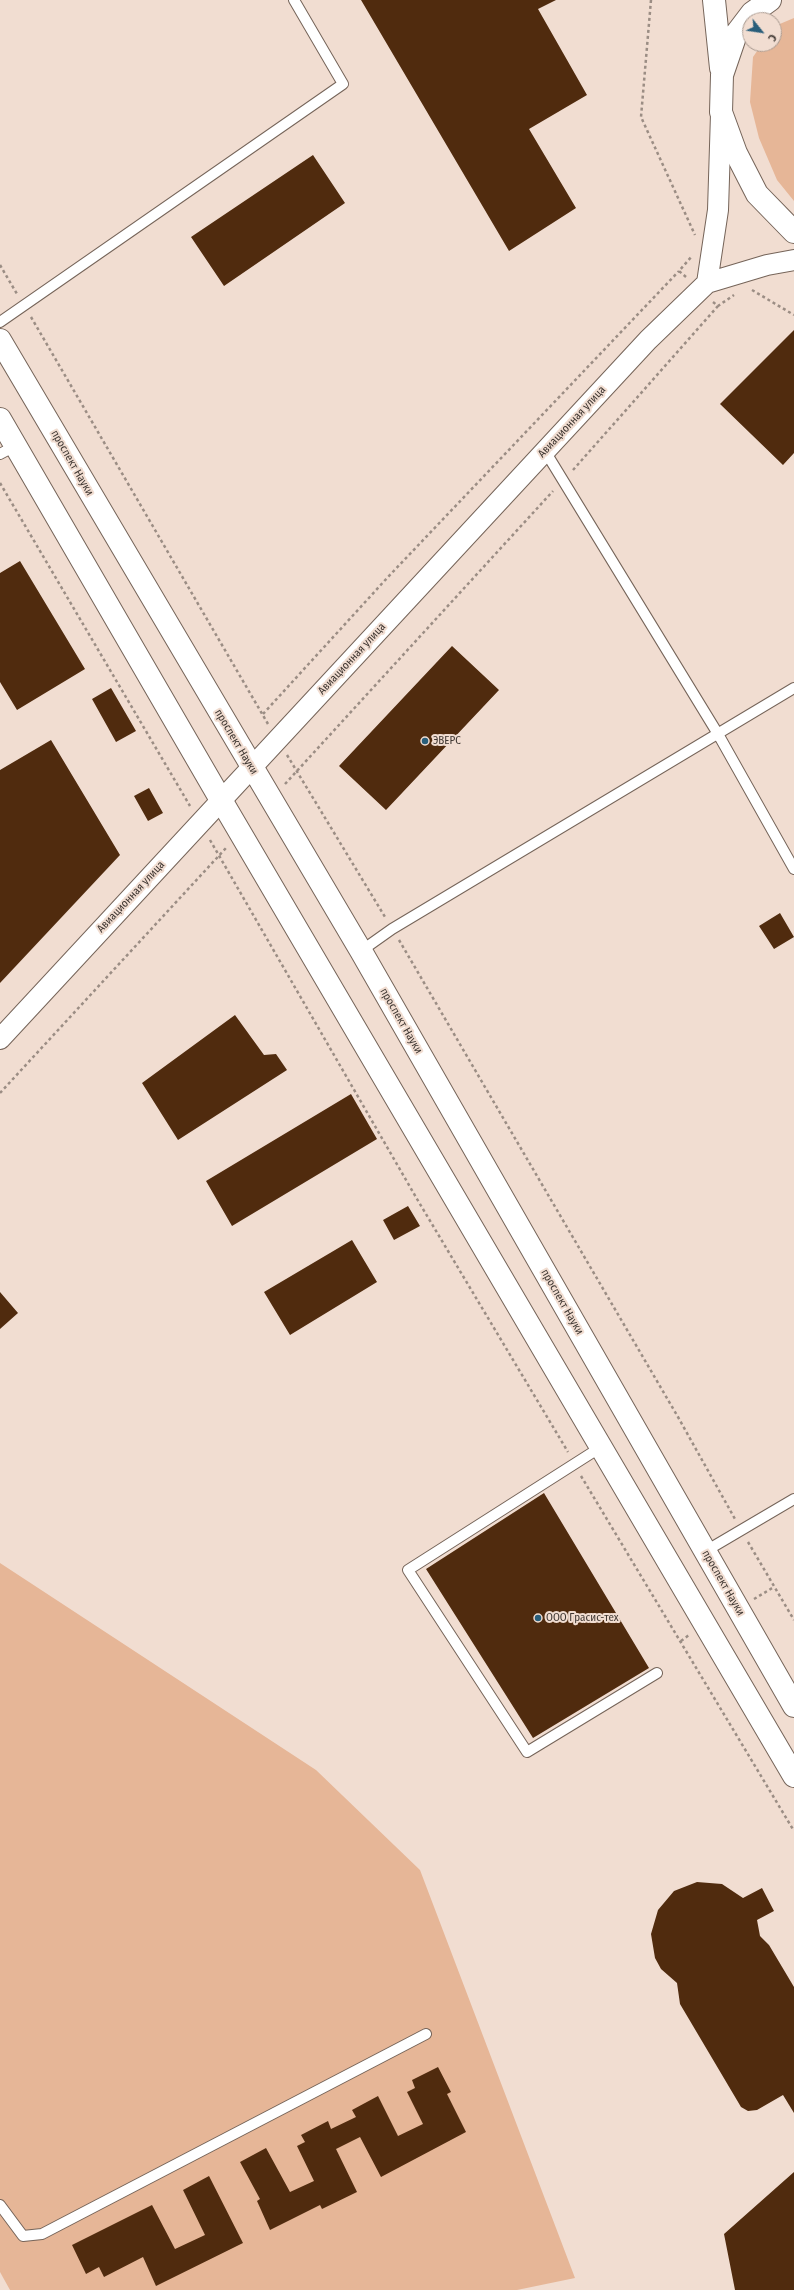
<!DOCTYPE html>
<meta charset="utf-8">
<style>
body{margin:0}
#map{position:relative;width:794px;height:2290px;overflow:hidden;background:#f1ddd1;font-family:"Fira Sans Condensed",sans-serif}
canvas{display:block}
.north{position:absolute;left:742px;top:12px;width:40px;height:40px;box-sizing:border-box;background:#f1ddd1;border:1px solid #aa9b91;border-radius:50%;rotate:120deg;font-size:11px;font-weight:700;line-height:16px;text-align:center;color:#3f3732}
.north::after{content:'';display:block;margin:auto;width:14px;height:18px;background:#295e7a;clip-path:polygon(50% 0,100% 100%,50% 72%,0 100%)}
</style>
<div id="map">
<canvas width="794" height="2290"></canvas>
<div class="north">С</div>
</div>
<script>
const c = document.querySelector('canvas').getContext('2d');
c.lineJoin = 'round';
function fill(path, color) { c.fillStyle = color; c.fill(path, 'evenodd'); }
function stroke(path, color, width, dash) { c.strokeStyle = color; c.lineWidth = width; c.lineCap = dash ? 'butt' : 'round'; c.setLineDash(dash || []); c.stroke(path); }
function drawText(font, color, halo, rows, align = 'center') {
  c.font = font + ' "Fira Sans Condensed",sans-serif'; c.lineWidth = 4; c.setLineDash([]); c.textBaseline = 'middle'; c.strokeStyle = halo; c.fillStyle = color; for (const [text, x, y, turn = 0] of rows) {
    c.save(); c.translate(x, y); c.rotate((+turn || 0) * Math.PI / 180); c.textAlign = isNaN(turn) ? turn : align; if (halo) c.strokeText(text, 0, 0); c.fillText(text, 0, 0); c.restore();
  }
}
fill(new Path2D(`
 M794,18V201L777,180L759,138L750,102L753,57L762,44H774L775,26Z
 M0,1563L316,1770L420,1870L575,2278L517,2290H10L0,2272Z`), '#e6b697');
fill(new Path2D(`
 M361,0H556L538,9L587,95L529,129L576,208L509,251Z
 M313,155L345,203L224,286L191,237Z
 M794,330V453L783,465L720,404Z
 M20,561L85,669L17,710L0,682V573Z
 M452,646L499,690L386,810L339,766Z
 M111,688L136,731L116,742L92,699Z
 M51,740L120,855L0,983V770Z
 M149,788L163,813L148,821L134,796Z
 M780,913L794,937L774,949L759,926Z
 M235,1015L264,1055L276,1054L287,1070L178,1140L142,1083Z
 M351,1094L377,1139L232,1226L206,1181Z
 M408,1206L420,1226L394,1240L383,1220Z
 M352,1240L377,1282L290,1335L264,1292Z
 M0,1292L18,1313L0,1329Z
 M544,1493L649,1668L533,1738L426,1569Z
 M697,1882L722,1884L743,1898L762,1888L774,1911L757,1920L760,1936L769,1945L794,1987V2113L783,2095L757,2110L748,2111L741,2107L680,2004L677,1983L661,1969L655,1958L651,1934L658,1910L674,1891Z
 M438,2067L451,2092L447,2094L466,2132L381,2177L360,2137L336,2149L357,2192L322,2209L320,2205L270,2230L257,2201L260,2199L240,2162L266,2148L290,2192L314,2181L297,2146L305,2142L301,2135L328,2121L331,2129L356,2117L352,2110L378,2096L398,2136L423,2124L407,2092L415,2088L412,2080Z
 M794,2172V2290H735L724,2234Z
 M209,2176L243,2243L156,2286L143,2257L104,2277L99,2267L86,2274L72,2245L152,2205L175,2249L205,2235L183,2190Z`), '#502b0e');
const lane = new Path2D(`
 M0,322L343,84L294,0
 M545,451L718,734L794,869
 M0,454L15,446
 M361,951L392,929L794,688
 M601,1447L408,1570L527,1752L657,1673
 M704,1552L794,1499
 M0,2205L23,2236L42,2234L426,2034`);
const street = new Path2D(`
 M707,283L718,210L721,114
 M0,1039L648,340L707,283L767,265L794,260`);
const secondary = new Path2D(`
 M0,340L361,951L794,1706
 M0,419L221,800L794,1776`);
const primary = new Path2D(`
 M714,0L721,68
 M770,0L752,13L736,34L722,75L721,112L736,153L757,194L794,232`);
stroke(lane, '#756459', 12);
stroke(street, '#756459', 22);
stroke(secondary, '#756459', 24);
stroke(primary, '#756459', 24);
stroke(new Path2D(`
 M651,0L641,117L695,235
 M0,265L17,294
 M686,277L679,271L692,256
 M752,290L794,315
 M713,302L718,306L734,295
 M31,317L268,724
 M573,470L718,306
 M0,483L190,806
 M263,714L388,577L679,271
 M287,755L385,917
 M285,784L553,491
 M210,840L417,1199L568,1452
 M399,940L678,1417L735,1519
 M0,1093L226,848
 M581,1476L794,1831
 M748,1542L794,1620
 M754,1599L774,1587
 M681,1641L689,1635`), '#9b8d84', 2.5, [3, 3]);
stroke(lane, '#fff', 10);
stroke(street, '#fff', 20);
stroke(secondary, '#fff', 22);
stroke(primary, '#fff', 22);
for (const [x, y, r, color] of [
 [425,741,4,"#295e7a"],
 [538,1618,4,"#295e7a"]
]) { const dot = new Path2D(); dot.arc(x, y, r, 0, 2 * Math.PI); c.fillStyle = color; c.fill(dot); stroke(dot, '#f1ddd1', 1.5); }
drawText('11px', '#3f3732', '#f1ddd1', [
 ["Авиационная улица",572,422,-47],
 ["проспект Науки",72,463,60],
 ["Авиационная улица",352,659,-47],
 ["проспект Науки",236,742,59],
 ["Авиационная улица",131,897,-47],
 ["проспект Науки",401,1021,60],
 ["проспект Науки",562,1302,60],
 ["проспект Науки",723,1583,60]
]);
drawText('11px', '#3f3732', '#f1ddd1', [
 ["ЭВЕРС",433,741],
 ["ООО Грасис-тех",546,1618]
], 'left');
</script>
